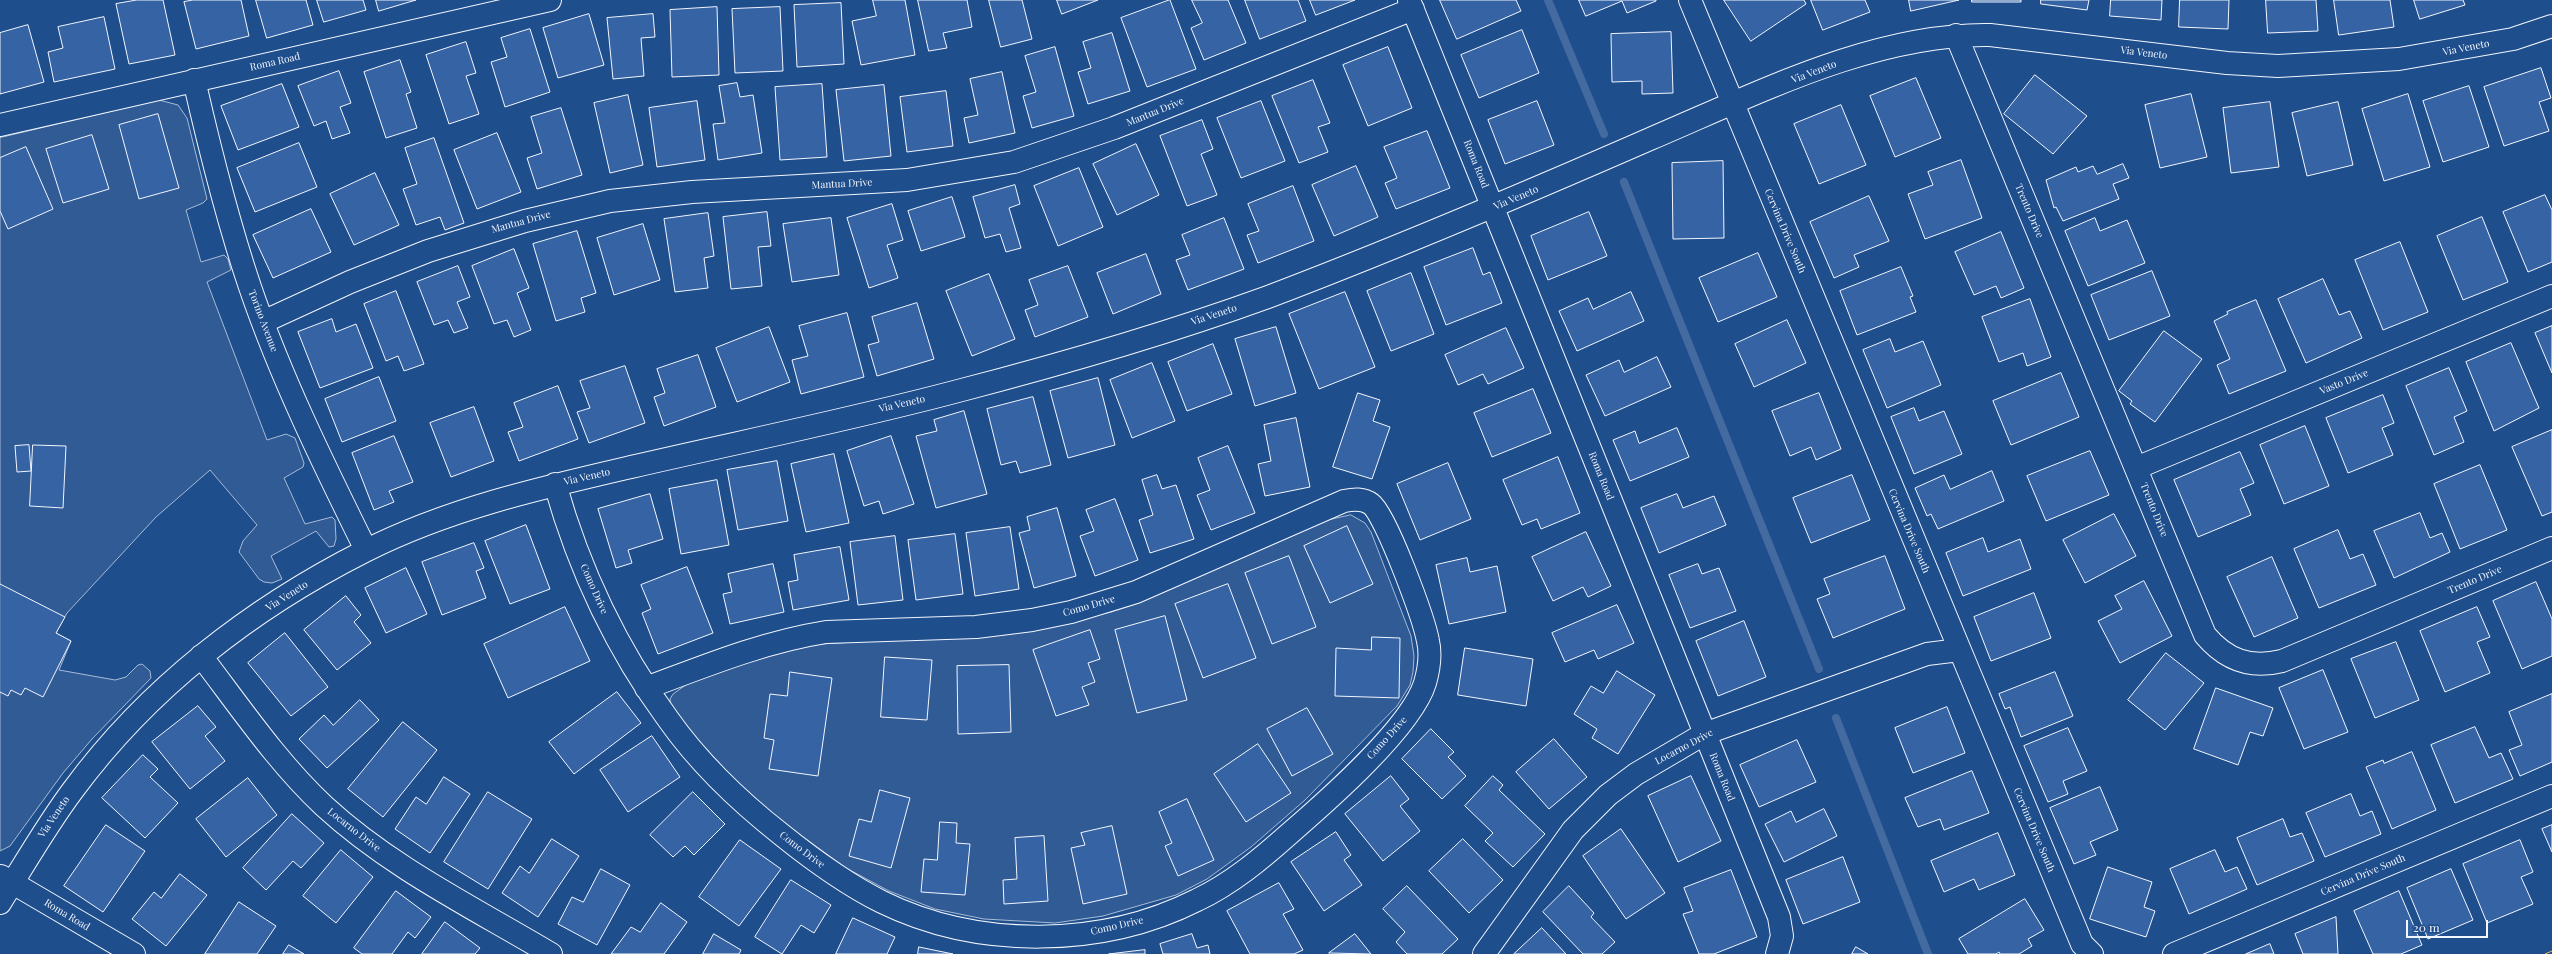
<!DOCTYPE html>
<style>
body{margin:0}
#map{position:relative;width:2552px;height:954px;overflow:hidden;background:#1f4e8c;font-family:"Playfair Display",serif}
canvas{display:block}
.scale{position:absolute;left:2406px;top:920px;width:82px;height:18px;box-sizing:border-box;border:2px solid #f2f6ff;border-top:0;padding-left:5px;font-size:12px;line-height:14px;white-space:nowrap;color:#f2f6ff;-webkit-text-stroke:3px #1f4e8c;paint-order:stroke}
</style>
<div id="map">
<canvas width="2552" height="954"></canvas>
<div class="scale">20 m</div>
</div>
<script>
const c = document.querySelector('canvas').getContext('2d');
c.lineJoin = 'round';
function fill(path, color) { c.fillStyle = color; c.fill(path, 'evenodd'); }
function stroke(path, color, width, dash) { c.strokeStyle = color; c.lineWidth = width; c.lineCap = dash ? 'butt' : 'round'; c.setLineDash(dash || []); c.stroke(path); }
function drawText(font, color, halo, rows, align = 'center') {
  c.font = font + ' "Playfair Display",serif'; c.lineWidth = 3; c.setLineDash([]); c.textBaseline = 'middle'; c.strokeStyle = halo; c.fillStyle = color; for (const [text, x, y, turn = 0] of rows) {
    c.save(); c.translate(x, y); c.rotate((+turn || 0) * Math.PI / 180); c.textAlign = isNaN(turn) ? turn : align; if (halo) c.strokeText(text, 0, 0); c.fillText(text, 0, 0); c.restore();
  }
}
const built = new Path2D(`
 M159,100L178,105L187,118L207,199L203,203L186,210L201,262L224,255L228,259L231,270L207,282L267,440L286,434L295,438L304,463L303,467L284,478L305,524L332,517L335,520L336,539L334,546L329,547L316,531L271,556L282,579L272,583L264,582L259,579L239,552L243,541L257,525L210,470L156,517L67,613L56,633L71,641L59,670L115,680L126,677L138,665L142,664L150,671L151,678L92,739L63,773L10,846L0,851V138Z
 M1351,515L1365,523L1371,532L1411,636L1414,656L1413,672L1410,685L1397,706L1305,800L1251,847L1207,879L1176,895L1103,916L1055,923L984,919L935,909L889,891L846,868L777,818L731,776L675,714L671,706L670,699L673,694L690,682L766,655L787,650L821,644L872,641L985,637L1018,633L1111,612L1139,603L1328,520Z`);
fill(built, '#305b95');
stroke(built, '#a8bbd7', 1);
stroke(new Path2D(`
 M1548,0L1604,134
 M1624,182L1819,669
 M1836,718L1928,954`), '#446ba0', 8);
const building = new Path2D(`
 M137,0H163L175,55L129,64L116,4Z
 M193,0H241L249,36L196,49L184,2Z
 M256,0H306L313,25L267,38Z
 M317,0H363L366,10L324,22Z
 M376,0H416L379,11Z
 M873,0H905L915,55L861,65L852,21L876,16Z
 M918,0H967L972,27L943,33L947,48L929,51Z
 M989,0H1022L1032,39L1001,47Z
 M1057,0H1098L1062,14Z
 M1170,0L1196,69L1147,87L1121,18Z
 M1192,0H1228L1246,43L1204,60L1191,28L1202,23Z
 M1245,0H1298L1306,21L1260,39Z
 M1310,0H1355L1316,15Z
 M1440,0H1516L1521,11L1457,39Z
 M1579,0H1656V1L1627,13L1622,1L1586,16Z
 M1724,0H1804L1806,4L1751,41Z
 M1811,0H1865L1870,12L1823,30Z
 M1909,0H1959L1911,11Z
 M1972,0H2021V2H1972Z
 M2041,0H2089L2087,10L2041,4Z
 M2111,0H2162L2161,20L2110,16Z
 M2180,0H2229L2228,29L2179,27Z
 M2266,0H2316L2318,31L2268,33Z
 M2334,0H2390L2394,27L2339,35Z
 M2414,0H2463L2465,5L2420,19Z
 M841,3L844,64L797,67L794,5Z
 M717,7L719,75L672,77L670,10Z
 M780,7L783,71L735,73L732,9Z
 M589,14L604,65L558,78L543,28Z
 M653,14L655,37L641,38L644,76L613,79L607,18Z
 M104,17L115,69L54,82L48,52L63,48L58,27Z
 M28,25L44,82L0,94V33Z
 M530,29L550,92L505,107L491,62L507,57L501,38Z
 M1522,30L1539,73L1479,98L1461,55Z
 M1671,32L1673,93L1642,94V81L1612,82L1611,34Z
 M1112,33L1130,91L1088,104L1078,72L1091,68L1083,42Z
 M466,42L476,73L466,76L479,114L449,124L426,55Z
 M1055,47L1074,116L1032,128L1023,96L1036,92L1025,56Z
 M1388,47L1412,108L1368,126L1343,65Z
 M400,60L411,92L406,94L417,128L386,138L364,72Z
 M2541,68L2551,98L2539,102L2549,131L2504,146L2484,87Z
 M339,71L351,103L340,107L350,133L332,139L326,121L314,126L298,86Z
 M1002,72L1015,133L969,143L964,118L978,115L970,79Z
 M2035,75L2087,116L2053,154L2004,114Z
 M1916,78L1941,138L1895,157L1870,96Z
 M1313,80L1330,123L1318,127L1328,152L1299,163L1272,96Z
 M737,83L740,97L753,95L762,153L718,160L713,124L725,123L719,86Z
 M282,84L299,127L238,150L221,106Z
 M822,84L827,157L780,160L775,87Z
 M884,85L891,156L844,161L836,90Z
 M2469,86L2489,147L2443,162L2423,101Z
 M946,91L953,146L907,152L900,97Z
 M2191,94L2207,157L2160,168L2145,105Z
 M2408,94L2430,167L2384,181L2362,109Z
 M628,95L643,165L610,173L594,103Z
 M697,101L705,160L657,167L649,108Z
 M1261,101L1285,161L1241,178L1217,118Z
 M1537,101L1554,145L1505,164L1488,120Z
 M2270,102L2279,167L2231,173L2223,108Z
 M2338,102L2353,165L2307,176L2292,113Z
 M1841,105L1866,165L1819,184L1794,124Z
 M561,108L582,175L537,189L527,158L542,153L531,117Z
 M158,114L179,188L139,199L119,125Z
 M1202,120L1213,149L1201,154L1217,195L1187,206L1160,136Z
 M1427,131L1450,188L1396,209L1385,183L1397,178L1384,147Z
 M497,133L521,192L477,209L454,150Z
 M92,135L109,189L63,203L46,149Z
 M434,138L464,223L445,230L440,217L416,225L403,189L417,184L405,148Z
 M299,143L317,187L255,212L237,168Z
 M1136,144L1159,195L1117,215L1093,164Z
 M26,147L53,209L8,229L0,211V158Z
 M1961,160L1982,218L1925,239L1908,194L1933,185L1928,172Z
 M1723,161L1724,238L1673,239L1672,163Z
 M2123,164L2129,178L2113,184L2119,199L2063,221L2056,207L2054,208L2046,180L2076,167L2078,172L2093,166L2097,174Z
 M1356,166L1378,217L1334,236L1312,185Z
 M1079,168L1103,227L1058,246L1034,186Z
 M375,173L399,225L354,245L330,194Z
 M1015,185L1020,204L1009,208L1021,248L1006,252L1000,234L985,238L973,197Z
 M1293,186L1314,241L1258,263L1247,235L1259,231L1248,204Z
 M2545,195L2552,210V262L2528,272L2503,212Z
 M1869,196L1889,241L1854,255L1859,267L1834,278L1810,222Z
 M952,197L965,237L921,251L908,211Z
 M892,204L903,240L887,245L898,278L869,288L847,218Z
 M311,209L331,252L273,278L253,235Z
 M767,212L771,246L758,247L762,286L731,289L723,217Z
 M1589,212L1607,256L1548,280L1531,236Z
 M708,213L714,256L704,258L708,288L675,292L664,219Z
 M2482,217L2508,282L2463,300L2437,236Z
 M831,218L839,275L792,282L783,224Z
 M1224,218L1244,269L1188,290L1176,260L1190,255L1182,235Z
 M2095,218L2100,231L2127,220L2145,263L2088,286L2065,231Z
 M643,224L660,280L614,295L597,238Z
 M577,231L596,293L581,298L585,312L556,321L533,244Z
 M2001,232L2024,288L2001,298L1996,286L1974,295L1955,252Z
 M2400,242L2428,312L2383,330L2355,260Z
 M1473,248L1483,275L1490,272L1502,303L1446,325L1424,267Z
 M514,249L529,288L517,293L531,330L514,337L507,320L494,324L472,266Z
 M1758,253L1777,297L1718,322L1699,278Z
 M1146,254L1161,294L1113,314L1097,273Z
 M458,266L470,297L457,302L468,328L454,333L448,320L434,325L417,282Z
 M1068,266L1088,317L1035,337L1025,310L1038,305L1029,280Z
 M1901,267L1913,296L1910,297L1916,312L1857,335L1840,291Z
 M2152,271L2170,316L2109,340L2091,295Z
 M1411,273L1434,334L1391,351L1367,291Z
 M989,274L1015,339L972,356L946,291Z
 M2323,279L2339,315L2350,311L2362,338L2306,363L2278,299Z
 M396,291L424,364L404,371L398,356L386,361L364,304Z
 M1345,292L1375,367L1319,389L1289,314Z
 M1631,292L1644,321L1577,351L1559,311L1588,298L1593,309Z
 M2030,299L2051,357L2027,366L2023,353L1999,362L1982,317Z
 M2256,300L2286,371L2229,394L2217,365L2230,359L2214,321L2228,314L2227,312Z
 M917,303L934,359L877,376L868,345L879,342L872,317Z
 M847,313L864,377L801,394L792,360L808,356L799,326Z
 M332,319L336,332L356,324L373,368L320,388L298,332Z
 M1787,320L1806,363L1754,387L1735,344Z
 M2552,326V373L2535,333Z
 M769,327L790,382L737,402L716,348Z
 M1276,327L1296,393L1255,406L1235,339Z
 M1506,328L1524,368L1488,384L1483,374L1458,385L1445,355Z
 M2164,331L2202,359L2155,422L2130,404L2132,401L2119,391Z
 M1890,339L1895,352L1923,341L1941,385L1887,408L1863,350Z
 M2511,343L2539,408L2494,431L2466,362Z
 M1213,344L1232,394L1187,411L1168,362Z
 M698,355L716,407L664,426L654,397L665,393L657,369Z
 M1657,357L1671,387L1605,416L1586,375L1619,360L1624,372Z
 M1152,363L1175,421L1132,438L1110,380Z
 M625,366L645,423L589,443L577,412L590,408L580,381Z
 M2449,368L2467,411L2454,417L2464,442L2434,455L2406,386Z
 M2061,373L2079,417L2011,445L1993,401Z
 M379,377L396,421L342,442L325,399Z
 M1098,378L1115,445L1068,458L1050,391Z
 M558,386L578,439L519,461L508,432L523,427L514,403Z
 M1533,389L1551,433L1492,457L1474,413Z
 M1358,393L1380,400L1373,421L1390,427L1372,479L1333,467Z
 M1819,393L1841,449L1816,460L1811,447L1790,456L1772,411Z
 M2383,395L2394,423L2382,428L2393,455L2348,473L2326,418Z
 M1033,397L1051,465L1020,473L1016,461L1001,465L987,409Z
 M474,407L494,461L451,477L430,423Z
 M1914,408L1919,421L1944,411L1962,454L1914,474L1891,417Z
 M964,411L987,494L936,508L916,436L937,431L934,420Z
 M1296,418L1310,487L1265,496L1258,464L1271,461L1264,425Z
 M2305,426L2329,486L2284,504L2260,445Z
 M1677,428L1689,457L1630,481L1613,440L1635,431L1639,443Z
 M2552,430V512L2542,516L2512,447Z
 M394,436L413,482L389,491L394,502L374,510L352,453Z
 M891,436L914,504L883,514L879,501L864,506L847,451Z
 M29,445L31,471L17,472L15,446Z
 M33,445L66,446L63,508L30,506Z
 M1228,446L1255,513L1211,530L1197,495L1210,490L1198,458Z
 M2090,451L2109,495L2046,521L2027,476Z
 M2240,452L2254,483L2240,489L2251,515L2198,537L2174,480Z
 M834,454L849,523L806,532L791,464Z
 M1558,457L1580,513L1541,529L1537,519L1522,525L1503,480Z
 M777,461L788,521L738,530L727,470Z
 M1448,463L1471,519L1420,540L1397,484Z
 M2480,465L2507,530L2460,549L2434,484Z
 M1992,471L2004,501L1938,529L1931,514L1927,516L1915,488L1944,475L1950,489Z
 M1157,475L1162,489L1176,485L1194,539L1150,553L1139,520L1153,515L1142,480Z
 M1852,475L1870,520L1811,543L1793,498Z
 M717,480L729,545L681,554L669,489Z
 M650,494L663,539L628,550L632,563L616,568L598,509Z
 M1677,494L1683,508L1714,496L1726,525L1659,553L1641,508Z
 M1115,499L1138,560L1095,576L1080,536L1094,531L1086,510Z
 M1057,508L1076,576L1034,588L1019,533L1030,530L1027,517Z
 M2420,513L2430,538L2442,533L2450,552L2394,578L2374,531Z
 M2114,514L2136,556L2085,583L2063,540Z
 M526,525L550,589L510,604L485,541Z
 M1347,526L1373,584L1330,603L1304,546Z
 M1010,527L1019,589L975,596L966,533Z
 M2338,530L2350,559L2363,554L2376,585L2319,608L2294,549Z
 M1586,532L1611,586L1588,597L1583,587L1553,601L1532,557Z
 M955,534L963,594L916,600L908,540Z
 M895,536L903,600L858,605L850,542Z
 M1983,538L1988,552L2020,539L2031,569L1963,596L1946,553Z
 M474,543L484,568L476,571L486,598L442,615L422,562Z
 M840,547L849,600L793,610L788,582L798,580L794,555Z
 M1289,556L1316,627L1272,644L1245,573Z
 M1885,556L1905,609L1833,638L1817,599L1830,594L1824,579Z
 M2272,557L2298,618L2254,637L2227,577Z
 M1467,558L1470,572L1497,566L1506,612L1449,624L1436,565Z
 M773,564L784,612L730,624L723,594L732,592L728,574Z
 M1698,564L1702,574L1719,568L1736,611L1690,628L1669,575Z
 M687,567L713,633L658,654L642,613L651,609L641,585Z
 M406,568L427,614L386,633L365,588Z
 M2144,581L2172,636L2120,663L2098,621L2122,609L2115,596Z
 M2536,582L2552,619V656L2522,669L2493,601Z
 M0,584L65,617L56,633L71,641L43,697L25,688L21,695L11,690L8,696L0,692Z
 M1228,584L1256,658L1203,678L1175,604Z
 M2034,593L2051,638L1991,661L1974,617Z
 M346,596L361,615L354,622L371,643L337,670L304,630Z
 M1617,605L1634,643L1598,659L1594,650L1565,662L1552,633Z
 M565,607L590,661L508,698L484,644Z
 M2477,607L2490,637L2477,642L2490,673L2445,692L2420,631Z
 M1165,616L1187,700L1137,713L1115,630Z
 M1744,621L1766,677L1718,696L1696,641Z
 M1090,630L1100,659L1088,663L1095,682L1082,687L1089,705L1056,716L1033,650Z
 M285,633L328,687L291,716L248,663Z
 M1372,637L1400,638L1399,698L1335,696L1336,648L1371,650Z
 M2396,642L2419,700L2375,718L2351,659Z
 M1465,648L1533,659L1526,706L1458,695Z
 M2166,653L2204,683L2165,730L2128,700Z
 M885,657L932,660L927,720L881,717Z
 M1009,665L1011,732L958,734L957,666Z
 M2323,670L2348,732L2304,749L2279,688Z
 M1617,671L1655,695L1618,754L1592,738L1597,729L1574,714L1591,686L1603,693Z
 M790,672L832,678L818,776L769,769L774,740L764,738L770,694L787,696Z
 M2055,672L2073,716L2021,737L2010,707L2005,709L1999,694Z
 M2216,688L2273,708L2263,736L2250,732L2238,765L2194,749Z
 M617,692L641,723L574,774L549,742Z
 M2552,694V762L2520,776L2509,750L2522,745L2509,712Z
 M360,700L379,720L327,768L299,739L324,715L333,725Z
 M198,706L216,727L205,736L225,761L190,789L152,742Z
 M1947,707L1965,753L1913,773L1895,728Z
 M1307,708L1333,754L1292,776L1267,729Z
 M403,722L437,750L383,817L348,789Z
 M2475,727L2489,758L2501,753L2513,779L2455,803L2431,745Z
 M2068,728L2087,771L2063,781L2068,794L2048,802L2024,746Z
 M1431,729L1454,752L1448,757L1466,776L1442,799L1402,759Z
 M652,736L680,777L628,812L600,770Z
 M1554,739L1587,777L1549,809L1516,772Z
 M1797,740L1816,782L1759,807L1740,765Z
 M1258,744L1291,793L1246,822L1214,774Z
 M2412,752L2436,810L2392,829L2366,767L2383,760L2384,763Z
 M143,755L158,769L150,777L178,803L145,838L102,798Z
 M1972,771L1989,813L1944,830L1940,819L1918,827L1905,798Z
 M1391,776L1409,799L1400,806L1420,831L1383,861L1345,814Z
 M1493,776L1503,785L1499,790L1545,834L1513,867L1485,841L1493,833L1465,806Z
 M1691,776L1721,841L1678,862L1648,796Z
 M444,777L470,794L430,853L395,829L416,797L426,804Z
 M248,778L277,815L226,857L196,819Z
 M2100,787L2118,830L2090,842L2096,855L2074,864L2050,808Z
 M880,790L910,798L891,868L849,856L859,819L871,822Z
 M488,792L532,819L488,889L444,862Z
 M693,792L725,824L694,855L685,846L673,857L650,835Z
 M2351,794L2360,816L2372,811L2381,834L2325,857L2306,813Z
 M1187,799L1214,860L1178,876L1165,846L1172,843L1159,812Z
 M1824,809L1837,836L1784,862L1765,824L1791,811L1796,822Z
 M292,814L324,843L301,868L293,861L266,890L243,868Z
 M2283,819L2290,837L2302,833L2314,861L2257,885L2237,838Z
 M940,822L957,823L956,843L970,844L965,895L921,892L924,859L937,860Z
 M106,825L145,851L103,912L64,886Z
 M2552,825V852L2542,829Z
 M1112,826L1127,894L1083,904L1071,848L1085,845L1081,833Z
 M1621,829L1665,893L1626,919L1583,856Z
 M1336,832L1351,855L1344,860L1362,885L1324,911L1291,862Z
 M1998,833L2015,875L1979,890L1974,879L1944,892L1931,861Z
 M1044,836L1048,901L1004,904L1003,880L1017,879L1015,838Z
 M552,839L579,856L538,917L502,893L520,866L529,873Z
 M1463,839L1503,880L1469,913L1429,871Z
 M740,840L781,869L739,926L699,897Z
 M2520,840L2533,872L2521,877L2533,904L2487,923L2463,864Z
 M341,850L373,877L336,923L303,896Z
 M2215,850L2225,872L2237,867L2247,889L2189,914L2170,869Z
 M1843,857L1860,902L1803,924L1786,880Z
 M2108,867L2152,882L2144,907L2155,911L2146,937L2090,919Z
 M601,869L630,885L597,945L558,924L572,897L583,902Z
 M2451,869L2473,920L2428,939L2407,888Z
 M1731,870L1757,937L1714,954H1699L1683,914L1693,911L1684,888Z
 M180,874L207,895L166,946L132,919L154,892L161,898Z
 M791,880L831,905L814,933L801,925L782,954L755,937Z
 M1279,883L1294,909L1283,914L1303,950L1294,954H1250L1227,911Z
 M1407,886L1458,939L1442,954H1407L1396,942L1405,932L1383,909Z
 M1569,886L1594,913L1591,917L1615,942L1602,954H1583L1543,912Z
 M396,891L431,917L415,938L408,932L392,954H362L354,948Z
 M2399,891L2422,945L2401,954H2373L2354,911Z
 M2025,899L2044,930L2028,939L2032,946L2019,954H2000L1999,952L1996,954H1968L1959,939Z
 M239,902L276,926L257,954H205Z
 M661,903L687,922L664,954H611L631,927L640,932Z
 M2336,917L2338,954H2303L2295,934Z
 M853,918L895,937L887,954H836Z
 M445,922L480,948L475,954H422Z
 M1542,928L1566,954H1514Z
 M714,934L741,950L739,954H703Z
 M1192,934L1197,948L1208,945L1210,954H1163L1160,944Z
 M1355,934L1371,954L1329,953Z
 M2270,944L2274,954H2246Z
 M289,945L304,954H283Z
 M919,947L953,954H918Z
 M1856,947L1868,954H1852Z
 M1145,950V954H1109Z`);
fill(building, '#3563a3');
stroke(building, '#f2f6ff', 1);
const street = new Path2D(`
 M1409,0L1779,917L1782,936L1777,954
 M1690,0L2082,944L2092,954
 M1956,35L2205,635C2226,660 2250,669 2282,661L2552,548
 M194,80C210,150 227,219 250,287C281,378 324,465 366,550
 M0,125L550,0
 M263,322L350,282L428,251L525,221L610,201L692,192L907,180L1014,162L1114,128L1413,9
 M2136,468L2552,296
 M555,484C579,569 616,648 668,719C699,763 740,802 782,835C813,860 846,884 882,902C978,949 1102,948 1197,900C1231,884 1261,859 1289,834C1326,802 1411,728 1425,683C1429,669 1431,654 1428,641C1424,619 1386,515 1371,504C1363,498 1354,499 1344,501L1136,592L1071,612L1032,620L976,627L826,632C763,642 705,666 646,688
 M201,656C240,707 277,762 324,806C390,867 474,908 551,954
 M1,876L134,954
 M0,903C24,865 46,826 73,790C148,688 252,608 365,551C448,509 540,488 631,467C739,442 849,420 958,391C1062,364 1166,334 1268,297C1397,248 1524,194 1650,139C1756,94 1874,33 1990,35L2227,63L2278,66L2399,59L2513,39L2552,26
 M1484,954L1573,830L1608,795L1636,774L1704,734L1927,654L1959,650
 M2174,954L2552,796`);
stroke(street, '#f2f6ff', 24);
stroke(street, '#1f4e8c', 22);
stroke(new Path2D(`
 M2545,954L2552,951`), '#ffb74d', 1, [14, 3, 2, 3]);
drawText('10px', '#f2f6ff', '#1f4e8c', [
 ["Via Veneto",2466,48,-11],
 ["Via Veneto",2144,53,7],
 ["Roma Road",275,62,-13],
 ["Via Veneto",1814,72,-21],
 ["Mantua Drive",1155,112,-22],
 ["Roma Road",1476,164,68],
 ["Mantua Drive",842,184,-3],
 ["Via Veneto",1516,198,-23],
 ["Trento Drive",2029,211,67],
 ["Mantua Drive",521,222,-15],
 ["Cervina Drive South",1785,231,67],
 ["Via Veneto",1214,315,-18],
 ["Torino Avenue",263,321,69],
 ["Vasto Drive",2344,382,-22],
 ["Via Veneto",902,404,-13],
 ["Roma Road",1601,476,68],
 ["Via Veneto",587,477,-13],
 ["Trento Drive",2154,510,68],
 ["Cervina Drive South",1909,531,67],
 ["Trento Drive",2475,580,-23],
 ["Como Drive",594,589,66],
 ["Via Veneto",287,596,-32],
 ["Como Drive",1089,606,-16],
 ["Como Drive",1387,738,-48],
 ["Locarno Drive",1684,747,-28],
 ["Roma Road",1722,777,68],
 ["Via Veneto",54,817,-56],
 ["Locarno Drive",354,830,38],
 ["Cervina Drive South",2034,830,67],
 ["Como Drive",802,850,37],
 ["Cervina Drive South",2363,875,-23],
 ["Roma Road",67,915,31],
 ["Como Drive",1117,926,-13]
]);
</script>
